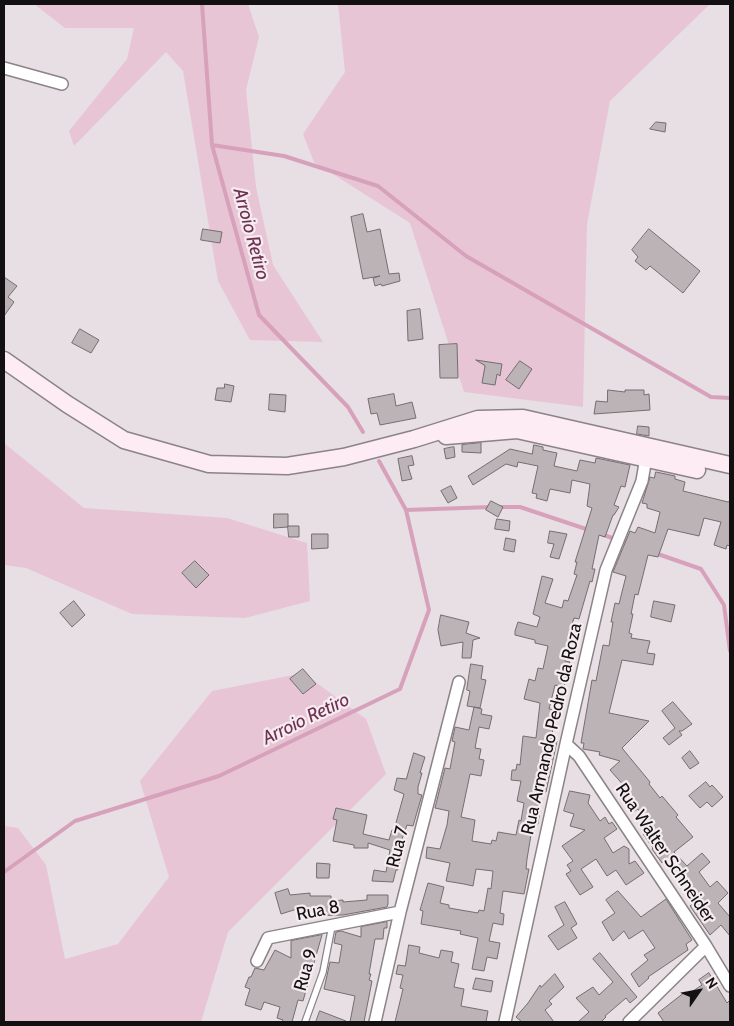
<!DOCTYPE html>
<style>
body{margin:0}
#map{position:relative;width:734px;height:1026px;overflow:hidden;background:#e7dfe3;font-family:Cabin,sans-serif}
canvas{display:block}
.frame{position:absolute;inset:0;border:5px solid #131011;pointer-events:none}
.north{position:absolute;left:674px;top:966px;width:50px;height:50px;-webkit-text-stroke:4px #f5ecf0;paint-order:stroke;rotate:57deg;font-size:14px;font-weight:700;line-height:20px;text-align:center;color:#131011}
.north::after{content:'';display:block;margin:auto;width:18px;height:22px;background:#131011;clip-path:polygon(50% 0,100% 100%,50% 72%,0 100%)}
</style>
<div id="map">
<canvas width="734" height="1026"></canvas>
<div class="frame"></div>
<div class="north">N</div>
</div>
<script>
const c = document.querySelector('canvas').getContext('2d');
c.lineJoin = 'round';
function fill(path, color) { c.fillStyle = color; c.fill(path, 'evenodd'); }
function stroke(path, color, width, dash) { c.strokeStyle = color; c.lineWidth = width; c.lineCap = dash ? 'butt' : 'round'; c.setLineDash(dash || []); c.stroke(path); }
function drawText(font, color, halo, rows, align = 'center') {
  c.font = font + ' Cabin,sans-serif'; c.lineWidth = 4.5; c.setLineDash([]); c.textBaseline = 'middle'; c.strokeStyle = halo; c.fillStyle = color; for (const [text, x, y, turn = 0] of rows) {
    c.save(); c.translate(x, y); c.rotate((+turn || 0) * Math.PI / 180); c.textAlign = isNaN(turn) ? turn : align; if (halo) c.strokeText(text, 0, 0); c.fillText(text, 0, 0); c.restore();
  }
}
fill(new Path2D(`
 M34,4H248L259,37L246,90L256,187L273,265L323,342L250,340L218,281L183,71L166,52L74,146L69,131L127,59L134,28H65Z
 M338,4H710L610,101L587,224L583,407L464,392L410,223L314,162L303,134L345,72Z
 M4,443L84,508L227,518L307,543L310,601L245,618L132,614L26,568L4,565Z
 M303,673L366,719L386,774L228,932L201,1022H4V826L18,828L46,865L65,959L118,944L169,877L140,781L212,691Z`), '#e8c5d5');
stroke(new Path2D(`
 M202,4L212,145L259,315L348,407L363,432
 M212,145L284,156L378,186L466,256L711,397L730,398
 M500,507H520L589,530
 M406,510L491,507
 M601,534L629,544
 M655,553L701,569L724,605L730,651
 M4,872L75,821L219,776L400,689L429,610L406,510L379,461`), '#d7a1bc', 4);
const building = new Path2D(`
 M656,122L666,123L665,132L650,129Z
 M363,214L367,232L380,229L389,274L399,273L400,281L382,286L381,284L375,286L373,278L380,276L363,279L351,217Z
 M203,229L222,232L220,243L201,240Z
 M649,229L700,271L683,293L650,266L646,270L635,261L638,257L632,250Z
 M4,277L17,286L8,297L14,302L4,316Z
 M420,309L423,339L408,341L407,311Z
 M80,329L99,340L91,353L72,343Z
 M457,344L458,378H440L439,345Z
 M476,360L502,364L500,376L497,374L495,385L482,383L485,366Z
 M520,361L532,369L519,389L506,380Z
 M225,384L234,386L231,402L215,400L217,388H224Z
 M608,390L625,392V390H644V395L649,394L650,410L594,414L596,401L607,402Z
 M270,394L286,395L285,412L269,410Z
 M394,394L396,406L412,402L416,418L380,425L377,413L371,414L368,399Z
 M638,426L649,427V436L637,434Z
 M481,443V453L462,452V445Z
 M534,445L543,447V450L557,453L554,466L577,471L580,460L595,463L596,458L630,465L625,487L621,486L614,505L619,507L614,515H613L605,537L599,535L592,569H595L592,582L590,581L579,619L574,618L568,636H570L565,661L570,662L564,687L555,685L549,709L556,710L551,741H557L546,792L541,791L537,810H540L538,824L533,823L527,859L526,869H529L524,894L503,891L500,913L504,914L503,925L493,923L489,941L500,943L497,959L487,957L484,971L472,969L478,938L460,934L461,931L421,924L423,911L420,910L428,883L444,887L440,903L449,905V908L478,913L479,910L484,911L488,888L491,889L493,871L476,869L473,886L464,884L446,881L450,863L426,858L427,847L440,849L447,825L449,811L435,808L445,768L450,769L455,742L452,741L455,727L469,730L474,707L482,709L481,714L492,716L489,729L479,727L475,748L481,749L479,759L484,760L481,776L470,774L461,817L475,820L472,841L491,844L492,840L496,841L498,832L516,835L519,820L521,821L524,803L517,801L521,781L511,780L512,770H516L517,764L520,765L523,736L536,738L540,703L524,699L529,679L535,681L538,668L543,669L548,646L535,643V640L515,635V631L518,622L537,627L540,617L533,614L542,576L553,579L545,603L562,608L564,600L568,601L577,575L574,574L577,562H575L592,508L587,506L590,484L572,480L570,493L550,489L547,501L536,498L537,494L532,493L538,466L518,462L517,467L506,464L473,485L468,476L510,449L532,454Z
 M454,447L455,457L446,459L444,449Z
 M412,456L414,465L408,466L412,479L402,481L398,459Z
 M656,472L675,476V479L685,482L683,491L728,502L730,501V546L727,545L726,549L714,545L721,522L704,518L699,536L668,529L658,557L648,555L638,595L635,594L631,614H633L629,633L632,634L631,638L650,641L647,653L655,654L653,665L622,660L609,713L649,721L622,748L650,782L649,784L660,798L662,796L678,815L676,817L693,837L674,852L687,866L702,853L710,862L699,872L710,887L717,881L728,893L718,903L730,917V936L721,925L710,935L690,906L696,900L679,875L681,873L667,859L662,863L652,849L653,848L643,834L652,827L638,809L634,811L627,803L634,797L610,770L620,761L599,755L600,752L583,749L584,743H581L592,680L596,681L603,645L609,646L613,622H611L615,603L619,604L626,576L613,572L630,531L635,533L638,527L655,533L660,512L647,508V504L642,503L650,477L654,478Z
 M451,486L457,498L448,503L441,491Z
 M491,501L503,507L498,517L486,510Z
 M274,514H288V527L274,528Z
 M497,519L510,521L509,531L495,529Z
 M288,526H299V537H289Z
 M550,531L567,534L559,559L550,557L554,544L548,543Z
 M312,534H328V548L312,549Z
 M506,538L516,540L514,552L504,550Z
 M195,561L209,575L196,588L182,573Z
 M74,601L85,615L72,627L60,613Z
 M654,601L675,605L671,622L651,617Z
 M441,615L469,622L466,633L480,638L473,640L471,658H462L463,642L441,646L438,630Z
 M471,664L483,666L481,679L486,680L480,708L467,706L470,691L467,690Z
 M303,669L316,684L303,694L290,679Z
 M673,702L692,724L682,731H679L682,735L669,745L663,738L675,728L662,711Z
 M690,751L699,763L690,769L682,758Z
 M414,753L425,757L420,773H422L418,787V794L422,795L413,826L407,825L401,842H404L398,870H396L393,882L372,881L374,870L386,872L390,850L368,843V848H354V845L333,841L337,820L333,819L336,808L367,815L363,834L389,840L392,830H394L404,794L394,790L397,778L406,779Z
 M706,782L710,787L712,785L723,797L712,807L707,802L700,808L689,796Z
 M570,791L590,795L588,803L600,821L605,817L609,824L612,822L617,829L604,838L613,853L624,846L629,849V864L635,861L644,873L626,885L616,870L607,876L596,859L581,869L593,887L580,895L566,874L571,871L567,865L573,861L562,846L585,830L570,826L574,814L564,811Z
 M317,863L330,864L329,878H317Z
 M288,889L290,895L310,893V896H331V901L343,900V902L367,900V895H388V904L387,907L343,915L298,916L297,909L281,914L275,893Z
 M618,891L641,917L666,899L692,940L686,944L688,950L648,977L649,978L639,987L631,974L648,960L644,955L655,948L643,930L629,939L624,931L613,941L602,922L615,913L606,900Z
 M565,902L577,924L571,928L577,938L558,950L548,936L564,925L555,907Z
 M387,922V928H384L383,939H375L369,974H371L369,980L372,981L364,1022H350L355,996L324,989L330,962L339,963L342,945L334,943L336,932L341,931L361,937V927Z
 M322,935L303,1001L298,1000L292,1022H282L283,1020L277,1018L280,1007L264,1002L261,1010L245,1005L250,989L245,987L249,977H251L255,968L264,970L275,950L291,958V941Z
 M409,945L420,947L419,953L439,958L441,950L453,952L451,962L459,964L454,987L464,989L461,1006L488,1011L486,1022H395L403,989L400,988L403,975L396,974L398,965L405,966Z
 M600,953L637,997L630,1003L626,998L605,1016L606,1017L601,1022H578L589,1012L576,998L593,987L599,995L613,982L593,959Z
 M709,973L727,1003L730,1000V1022H664L658,1013L685,992L687,995L702,985L699,980Z
 M555,974L564,987L549,1001L552,1004L545,1010L554,1022H522L516,1017L528,1003L540,985L541,987Z
 M476,978L493,981L491,992L473,989Z
 M320,1011L346,1021V1022H316Z`);
fill(building, '#bbb3b6');
stroke(building, '#746d71', 1);
const service = new Path2D(`
 M305,1022L323,972L332,926`);
const minor = new Path2D(`
 M4,68L62,84
 M566,744L579,756L706,946L730,986
 M257,961L268,938L400,912
 M375,1022L400,912L459,682
 M505,1022L566,744L606,570L642,481L647,452
 M629,1022L706,946`);
const secondary = new Path2D(`
 M4,360L67,404L124,440L209,464L287,466L344,457L414,439L478,419L523,418L730,465
 M446,436L517,430L697,470`);
stroke(service, '#8b8387', 8);
stroke(minor, '#8b8387', 14);
stroke(secondary, '#8b8387', 19);
stroke(service, '#fff', 5.5);
stroke(minor, '#fff', 11);
stroke(secondary, '#fdecf4', 16);
drawText('18px', '#131011', '#f5ecf0', [
 ["Rua Armando Pedro da Roza",552,729,-77],
 ["Rua 7",398,847,-76],
 ["Rua Walter Schneider",665,853,56],
 ["Rua 8",318,911,-11],
 ["Rua 9",306,970,-74]
]);
drawText('italic 19px', '#702f54', '#f5ecf0', [
 ["Arroio Retiro",251,234,75],
 ["Arroio Retiro",306,719,-26]
]);
</script>
